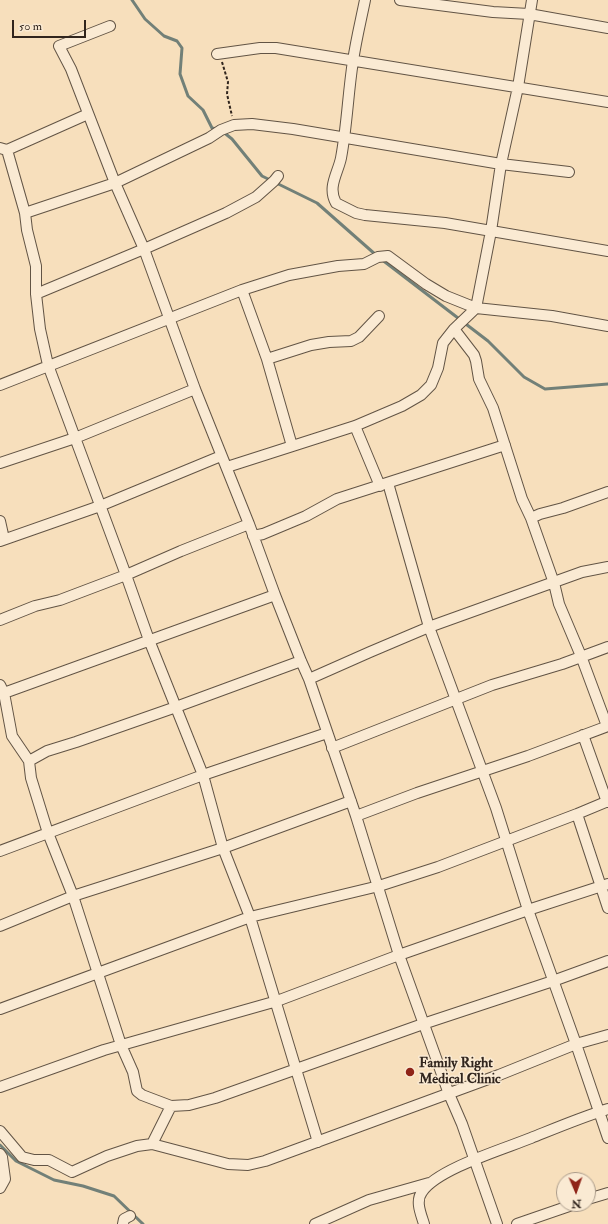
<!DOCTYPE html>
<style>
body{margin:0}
#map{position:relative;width:608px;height:1224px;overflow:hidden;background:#f7dfbc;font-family:"IM FELL Double Pica",serif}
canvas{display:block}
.north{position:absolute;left:556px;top:1172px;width:40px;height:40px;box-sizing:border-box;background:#faead3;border:1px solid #aa9b8a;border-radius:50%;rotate:178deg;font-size:11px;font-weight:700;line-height:16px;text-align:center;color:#31251d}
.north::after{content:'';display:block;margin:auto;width:14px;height:18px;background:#8f2418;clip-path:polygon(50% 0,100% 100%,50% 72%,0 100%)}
.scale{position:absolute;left:12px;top:20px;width:74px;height:18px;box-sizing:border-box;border:2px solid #31251d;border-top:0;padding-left:5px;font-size:12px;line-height:14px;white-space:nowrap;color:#31251d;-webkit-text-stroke:3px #faead3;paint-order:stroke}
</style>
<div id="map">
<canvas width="608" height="1224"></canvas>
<div class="north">N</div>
<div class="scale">50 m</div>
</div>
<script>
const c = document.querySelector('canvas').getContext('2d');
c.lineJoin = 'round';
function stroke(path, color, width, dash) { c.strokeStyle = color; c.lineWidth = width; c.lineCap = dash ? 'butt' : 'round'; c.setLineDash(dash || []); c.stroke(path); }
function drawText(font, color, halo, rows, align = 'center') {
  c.font = font + ' "IM FELL Double Pica",serif'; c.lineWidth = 3; c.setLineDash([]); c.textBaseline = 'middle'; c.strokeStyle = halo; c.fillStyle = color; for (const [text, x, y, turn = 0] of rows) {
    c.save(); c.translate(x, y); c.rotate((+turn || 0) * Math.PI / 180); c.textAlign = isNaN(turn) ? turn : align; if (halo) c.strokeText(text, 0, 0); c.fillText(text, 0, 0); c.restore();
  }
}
stroke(new Path2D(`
 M132,0L145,19L164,36L177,41L182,48L180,74L188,96L203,110L212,128L217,129
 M222,131L232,139L262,176L317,203L376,255
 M381,259L488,341L524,377L545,389L608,384
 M0,1145L16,1161L54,1180L83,1186L114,1196L143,1224`), '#728078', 3);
const minor = new Path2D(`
 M365,0C361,20 356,40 353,61C348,93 347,126 341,158C338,173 327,187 336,203L356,213L365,215L445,223L608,251
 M400,0L493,12L529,14L608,28
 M110,26L59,46L71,69L115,183L144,249L195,389L249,524L275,595L301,661L309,679L356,816L399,955L449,1094L462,1124L497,1224
 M217,54L260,48H276L608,102
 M0,148L7,150L88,114
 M7,150L25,213L27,230L36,266V294L40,329L48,365L126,575L149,640L203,775L223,848L250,917L318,1142
 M25,213L115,183L209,138L221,130L234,125L252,124L293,129L501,164L569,172
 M242,290L267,359L292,446
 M36,294L144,249L226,213L256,197L274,181L278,176
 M454,329L474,355L476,361L479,379L493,408L522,499L531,518L554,583L559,604L581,656L607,726
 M267,359L311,345L329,342L351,341L359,337L379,316
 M0,385L242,290L289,275L338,266L364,264L378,257L388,256L426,284L446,296L476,308L552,316L608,326
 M355,426L380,486
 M0,463L75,438L195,389
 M227,467L355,426L402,406L421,395L431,385L438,368L443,343L454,329L476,308L491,231L501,164L518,87L532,0
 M388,483L429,627L496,808L528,910L576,1044L608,1138
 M531,518L540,514L563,508L608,492
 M0,521L4,539
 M253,536L263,534L306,516L337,499L505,445
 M0,541L100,506L221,456
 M0,620L35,606L60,600L126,575L181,551L249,524
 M309,679L370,652L429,627L582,572L608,567
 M0,685L4,693L12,736L29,761L31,778L48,833L73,896L121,1045L133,1072L137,1091L142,1095L171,1106L189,1105L215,1098L423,1024L553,981L608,961
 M4,693L275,595
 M583,735L607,802
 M332,748L492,685L562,664L608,647
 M29,761L47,751L76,742L176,707L301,661
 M577,814L608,908
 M356,816L417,793L528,756L608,726
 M0,851L203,775L327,733
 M0,926L73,896L223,848L351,801
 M0,1009L250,917L379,886L438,867L577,814L608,801
 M0,1087L104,1050L277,1001L399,955L528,910L608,884
 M0,1131L22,1157L34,1160H49L72,1172L107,1156L137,1146L152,1144L228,1164L248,1165L265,1161L499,1075L576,1044L608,1035
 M152,1144L171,1106
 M0,1154L2,1157L5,1179L0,1188
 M588,1199L608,1193
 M123,1224L124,1219L130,1216
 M315,1224L369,1200L429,1183
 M424,1224C421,1214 415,1201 422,1192C437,1169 504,1149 531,1138C556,1128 582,1117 608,1109
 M517,1224L575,1204`);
stroke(minor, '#625445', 12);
stroke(new Path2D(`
 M222,62L228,82L227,94L232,116`), '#31251d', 2, [3, 2]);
stroke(minor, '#faead3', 10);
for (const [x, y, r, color] of [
 [410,1072,5,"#8f2418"]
]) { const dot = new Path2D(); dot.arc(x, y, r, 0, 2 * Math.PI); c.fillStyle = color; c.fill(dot); stroke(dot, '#faead3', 1.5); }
drawText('bold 14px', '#31251d', '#faead3', [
 ["Family Right",419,1064],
 ["Medical Clinic",419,1080]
], 'left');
</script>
